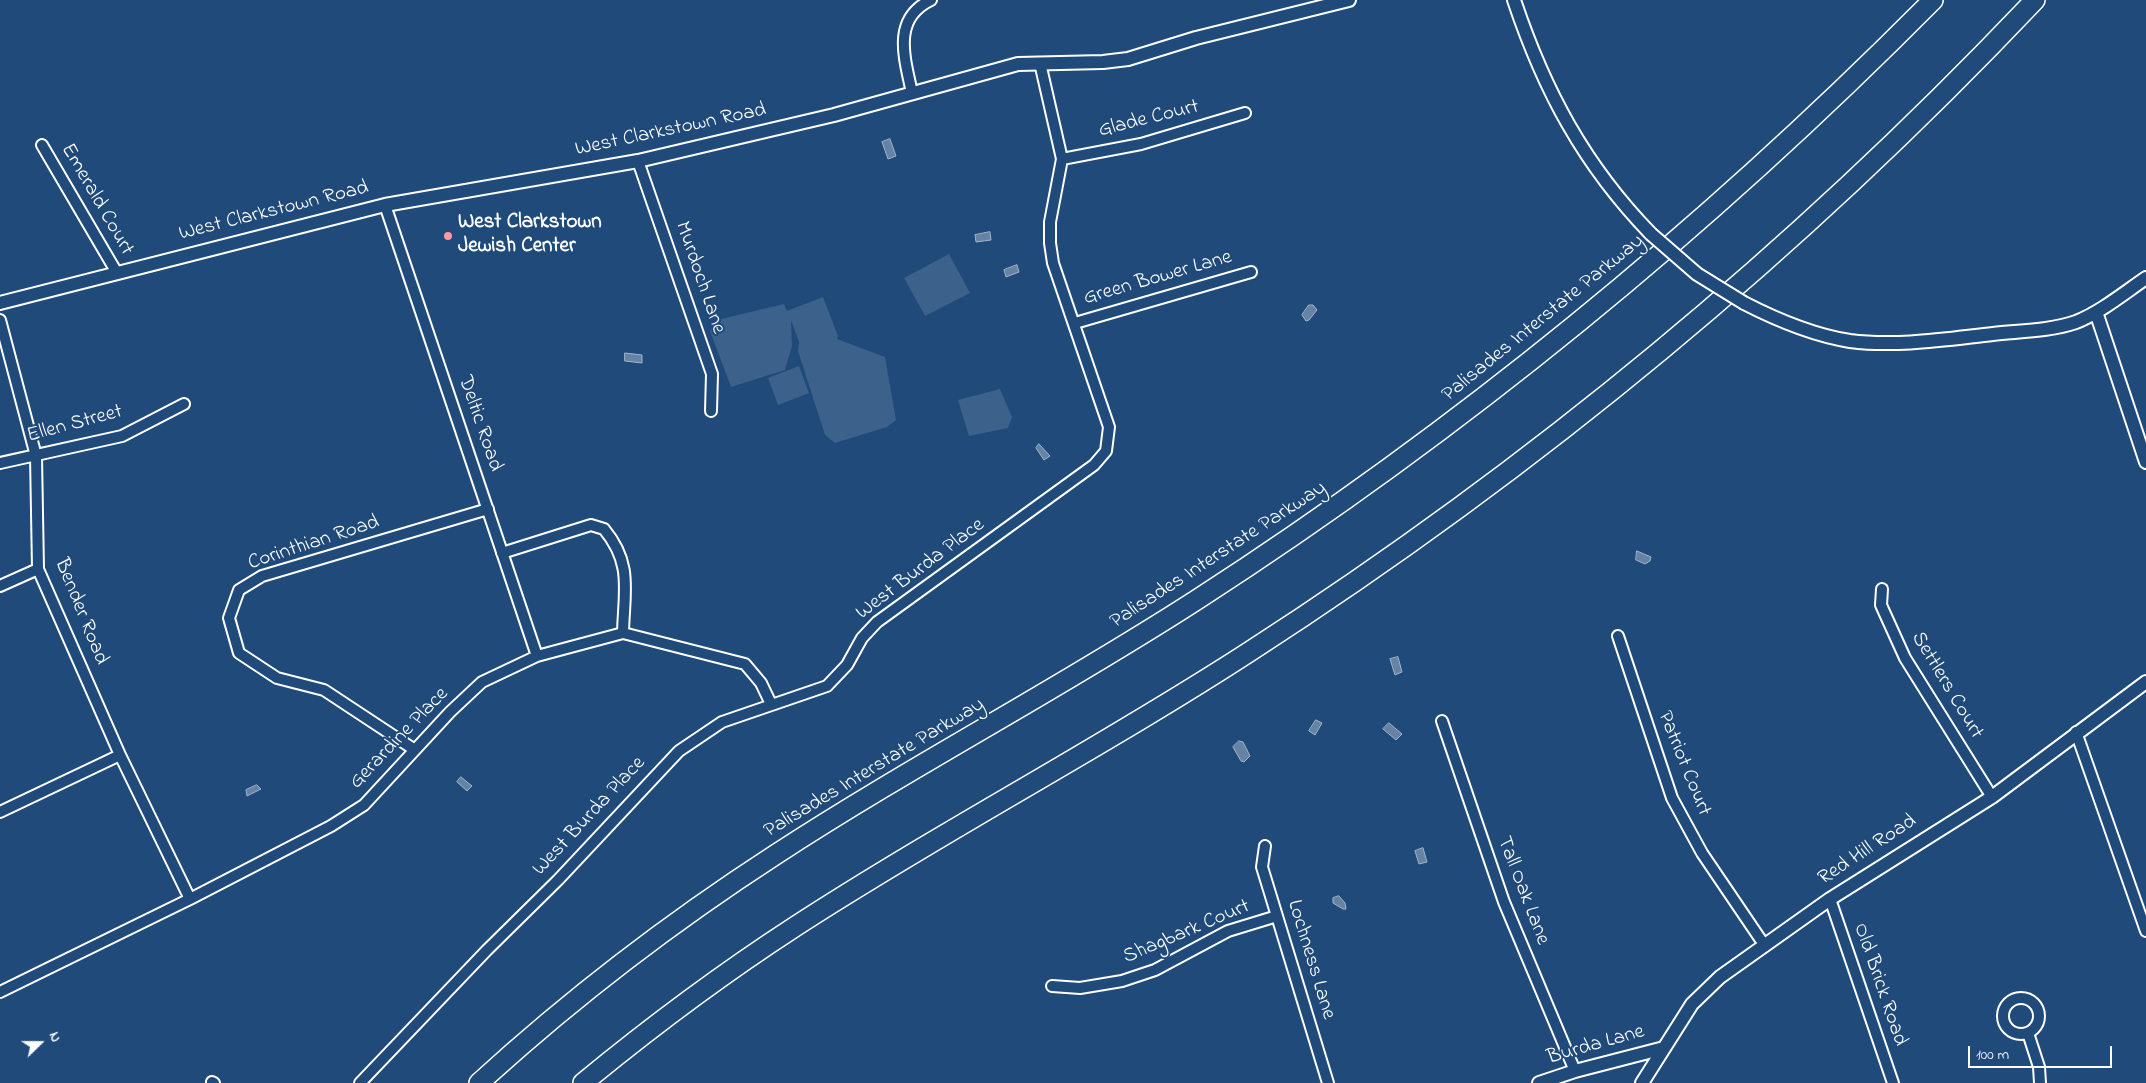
<!DOCTYPE html>
<style>
body{margin:0}
#map{position:relative;width:2146px;height:1083px;overflow:hidden;background:#1f4a7a;font-family:"Indie Flower",sans-serif}
canvas{display:block}
.north{position:absolute;left:15px;top:1018px;width:50px;height:50px;-webkit-text-stroke:4px #1f4a7a;paint-order:stroke;rotate:68deg;font-size:14px;font-weight:700;line-height:20px;text-align:center;color:#fff}
.north::after{content:'';display:block;margin:auto;width:18px;height:22px;background:#fff;clip-path:polygon(50% 0,100% 100%,50% 72%,0 100%)}
.scale{position:absolute;left:1968px;top:1046px;width:144px;height:22px;box-sizing:border-box;border:2px solid #fff;border-top:0;padding-left:6px;font-size:15px;line-height:18px;white-space:nowrap;color:#fff;-webkit-text-stroke:4px #1f4a7a;paint-order:stroke}
</style>
<div id="map">
<canvas width="2146" height="1083"></canvas>
<div class="north">N</div>
<div class="scale">100 m</div>
</div>
<script>
const c = document.querySelector('canvas').getContext('2d');
c.lineJoin = 'round';
function fill(path, color) { c.fillStyle = color; c.fill(path, 'evenodd'); }
function stroke(path, color, width, dash) { c.strokeStyle = color; c.lineWidth = width; c.lineCap = dash ? 'butt' : 'round'; c.setLineDash(dash || []); c.stroke(path); }
function drawText(font, color, halo, rows, align = 'center') {
  c.font = font + ' "Indie Flower",sans-serif'; c.lineWidth = 4; c.setLineDash([]); c.textBaseline = 'middle'; c.strokeStyle = halo; c.fillStyle = color; for (const [text, x, y, turn = 0] of rows) {
    c.save(); c.translate(x, y); c.rotate((+turn || 0) * Math.PI / 180); c.textAlign = isNaN(turn) ? turn : align; if (halo) c.strokeText(text, 0, 0); c.fillText(text, 0, 0); c.restore();
  }
}
fill(new Path2D(`
 M949,254L970,293L925,316L904,278Z
 M823,297L838,336L837,339L885,357L896,420L887,427L835,443L825,435L798,351L799,342L791,320L792,346L785,370L731,387L710,331L717,320L784,304L787,311Z
 M799,366L809,393L778,405L768,378Z
 M1000,389L1012,417L1008,428L969,436L958,400Z`), '#3c618b');
const water = new Path2D(`
 M890,139L896,156L888,159L882,142Z
 M990,232L991,240L976,242L975,235Z
 M1017,265L1019,272L1006,277L1004,270Z
 M1309,305H1313L1317,310L1309,320L1306,321L1302,315Z
 M625,353L642,355V363L625,361Z
 M1039,444L1050,456L1044,460L1036,448Z
 M1637,551L1651,557L1650,561L1645,564L1636,560Z
 M1398,657L1402,672L1395,675L1390,659Z
 M1316,720L1322,723L1315,735L1309,731Z
 M1389,723L1402,734L1396,740L1383,729Z
 M1239,741L1243,742L1250,756L1244,762L1241,761L1233,747Z
 M461,777L472,786L467,791L457,782Z
 M257,785L261,789L247,796L246,790Z
 M1423,848L1427,862L1419,864L1415,851Z
 M1339,896L1345,903L1346,909H1343L1333,903V898Z`);
fill(water, '#6583a4');
stroke(water, '#a3b5c8', 1);
const minor = new Path2D(`
 M912,93C905,59 891,19 931,0
 M42,145L117,273
 M1062,159L1141,144L1245,113
 M638,161L712,374L711,411
 M385,205L537,656
 M0,320L36,456L38,569L120,755L190,899
 M1075,323L1251,272
 M0,463L122,436L184,404
 M502,553L591,525L604,529C633,564 624,591 623,633
 M0,586L38,569
 M1882,589L1881,605L1905,658L1992,797
 M1618,636L1672,798L1702,853L1765,946
 M1442,721L1504,902L1575,1071
 M2076,732L2146,931
 M415,750L324,690L277,678L239,653L229,618L239,590L262,576L488,509
 M0,812L120,755
 M1265,846L1262,867L1328,1083
 M1830,899L1893,1083
 M1052,986L1080,988L1122,981L1155,970L1228,931L1277,916
 M0,992L190,899L331,826L364,805L450,712L482,682L537,656L623,633L745,664L761,683L771,704
 M2003 1016a18 18 0 1 1 36 0a18 18 0 1 1-36 0Z
 M2028,1033L2039,1067L2040,1083
 M212,1082L214,1083
 M360,1083L487,950L558,880L679,751L722,722L827,686L847,665L862,638L877,622L1094,465L1106,451L1109,427L1053,263L1050,243V222L1062,159L1040,63`);
const tertiary = new Path2D(`
 M1514,0C1544,90 1584,165 1651,234
 M0,303L385,205L638,161L834,115L1018,64L1103,62L1128,59L1196,38L1349,0
 M1744,303C1777,320 1812,335 1850,341C1897,347 1947,339 1993,334C2020,331 2050,331 2076,322C2101,312 2124,293 2146,278
 M2096,312L2146,462
 M1539,1083L1575,1071L1664,1048
 M1642,1083L1692,1004L1720,977L1830,899L1992,797L2146,682`);
const motorway = new Path2D(`
 M479,1083C571,999 670,923 775,855C913,765 1059,689 1198,599C1464,427 1710,225 1933,0
 M583,1083C651,1027 722,974 796,926C944,830 1101,748 1249,652C1536,467 1801,247 2035,0`);
stroke(minor, '#fff', 14);
stroke(tertiary, '#fff', 16);
stroke(motorway, '#fff', 22);
stroke(minor, '#1f4a7a', 10);
stroke(tertiary, '#1f4a7a', 12);
stroke(motorway, '#1f4a7a', 19);
const tertiaryBridge = new Path2D(`
 M1651,234L1697,274L1744,303`);
stroke(tertiaryBridge, '#fff', 16, []);
stroke(tertiaryBridge, '#1f4a7a', 12);
for (const [x, y, r, color] of [
 [448,236,5,"#ff9aa2"]
]) { const dot = new Path2D(); dot.arc(x, y, r, 0, 2 * Math.PI); c.fillStyle = color; c.fill(dot); stroke(dot, '#1f4a7a', 2); }
drawText('21px', '#fff', '#1f4a7a', [
 ["Glade Court",1149,120,-14],
 ["West Clarkstown Road",671,131,-12],
 ["Emerald Court",96,200,60],
 ["West Clarkstown Road",274,212,-14],
 ["Murdoch Lane",699,278,71],
 ["Green Bower Lane",1158,279,-16],
 ["Palisades Interstate Parkway",1544,319,-39],
 ["Deltic Road",479,424,71],
 ["Ellen Street",75,425,-15],
 ["Corinthian Road",314,544,-18],
 ["Palisades Interstate Parkway",1219,556,-33],
 ["West Burda Place",921,570,-37],
 ["Bender Road",80,612,68],
 ["Settlers Court",1946,686,59],
 ["Gerardine Place",400,739,-46],
 ["Patriot Court",1683,764,68],
 ["Palisades Interstate Parkway",875,769,-31],
 ["West Burda Place",590,817,-47],
 ["Red Hill Road",1868,851,-33],
 ["Tall Oak Lane",1522,891,69],
 ["Shagbark Court",1187,933,-23],
 ["Lochness Lane",1310,960,73],
 ["Old Brick Road",1879,985,71],
 ["Burda Lane",1596,1046,-16]
]);
drawText('bold 21px', '#fff', '#1f4a7a', [
 ["West Clarkstown",458,224],
 ["Jewish Center",458,248]
], 'left');
</script>
